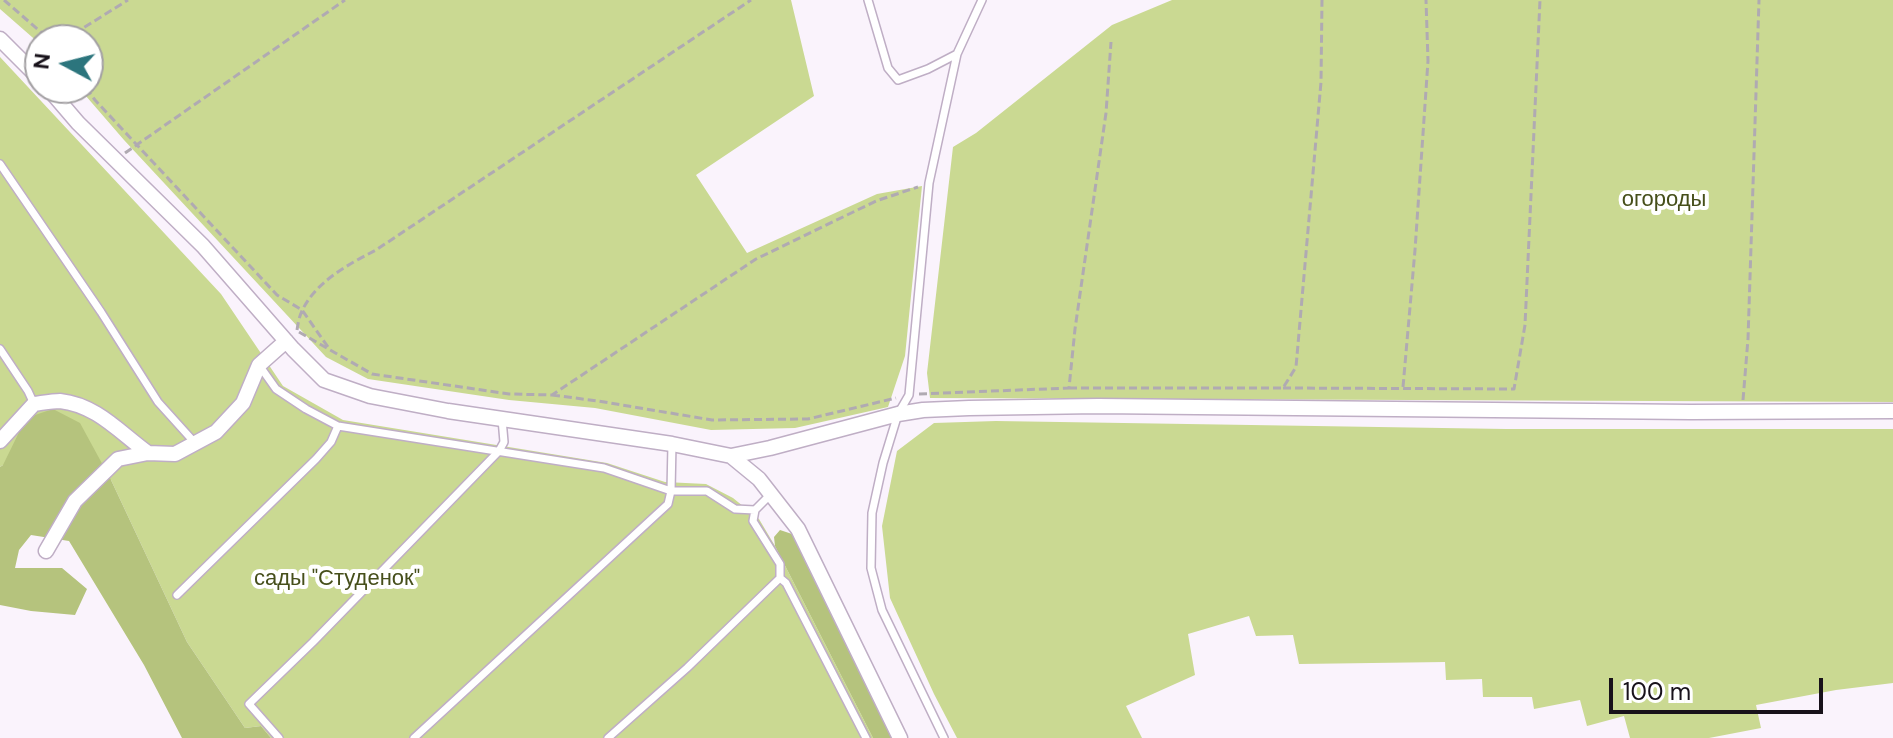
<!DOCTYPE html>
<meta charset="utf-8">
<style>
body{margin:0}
#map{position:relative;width:1893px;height:738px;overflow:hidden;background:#faf3fc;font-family:"DM Sans",sans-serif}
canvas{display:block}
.north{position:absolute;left:24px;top:24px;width:80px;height:80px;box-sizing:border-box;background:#fff;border:2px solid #a3a0a3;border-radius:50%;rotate:277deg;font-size:22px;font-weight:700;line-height:32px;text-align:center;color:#18121a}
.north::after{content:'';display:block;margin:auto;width:28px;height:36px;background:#2c757d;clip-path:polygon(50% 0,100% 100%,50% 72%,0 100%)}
.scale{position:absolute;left:1609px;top:678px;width:214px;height:36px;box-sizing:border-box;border:4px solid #18121a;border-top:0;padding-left:10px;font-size:24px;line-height:28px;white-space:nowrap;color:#18121a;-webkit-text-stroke:6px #fff;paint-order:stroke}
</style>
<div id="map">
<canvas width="1893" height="738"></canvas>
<div class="north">N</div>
<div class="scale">100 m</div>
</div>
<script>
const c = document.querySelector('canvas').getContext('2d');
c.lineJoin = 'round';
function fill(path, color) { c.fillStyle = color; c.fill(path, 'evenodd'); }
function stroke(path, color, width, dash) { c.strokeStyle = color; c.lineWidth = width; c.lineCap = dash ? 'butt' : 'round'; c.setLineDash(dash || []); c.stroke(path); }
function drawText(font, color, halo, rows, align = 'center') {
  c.font = font + ' "DM Sans",sans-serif'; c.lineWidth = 8; c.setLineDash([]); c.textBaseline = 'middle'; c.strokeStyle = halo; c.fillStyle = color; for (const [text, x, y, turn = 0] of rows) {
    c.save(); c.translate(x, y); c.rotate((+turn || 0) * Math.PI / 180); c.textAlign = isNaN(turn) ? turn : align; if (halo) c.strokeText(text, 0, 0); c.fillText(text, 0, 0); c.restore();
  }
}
fill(new Path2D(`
 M0,0H791L814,96L696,175L747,253L877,194L922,186L905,356L888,407L795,428L711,430L595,408L509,400L368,379L326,357L124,140L79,88H88V40H40V44L0,9Z
 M1172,0H1893V402L930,398L927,373L953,147L976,133L1112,25Z
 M0,57L221,294L283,386L343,420L607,463L665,482L706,484L733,498L759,519L775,546L873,738H271L261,726L245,728L187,642L111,480L3,465L0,467Z
 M996,421L1506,429H1893V683L1836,690L1756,705L1761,728L1709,738H1630L1624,716L1587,726L1580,700L1534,709L1532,697H1483L1482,679L1446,680L1445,662L1299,664L1293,635L1256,636L1249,616L1188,634L1195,675L1126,706L1142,738H957L934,694L890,598L882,526L897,451L934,423Z`), '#cad992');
fill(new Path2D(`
 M53,409L80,423L111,480L187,642L245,728L261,726L271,738H182L144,665L69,541L31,535L19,550L15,568H62L87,589L75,615L31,611L0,605V467L3,465L26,418Z
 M780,530L792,534L840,631L896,738H873L775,546L774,537Z`), '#b5c37d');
const lane = new Path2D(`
 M868,0L888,68L898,80L928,69L957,54
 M0,164L101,312L158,402L195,443
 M0,349L28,391L34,404
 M259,365L276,389L306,409L338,426L604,468L671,491L672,444
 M780,578L786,583L866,738
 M177,595L316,459L331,442L338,426
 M279,738L249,704L313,642L499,451L504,442L502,419
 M414,738L668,504L671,491H707L735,509L755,510
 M608,738L687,668L780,578V564L753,521L755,510L771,494
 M944,738L882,610L871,568L872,513L883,463L898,414L909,395L929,183L957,54L982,0`);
const street = new Path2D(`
 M0,39L40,79
 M48,88L78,123L203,246L293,349L324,380L370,396L448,411L672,444L731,456L759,479L798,529L900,738
 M0,441L34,404C42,403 52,401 60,401C97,405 120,433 148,453
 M731,456L770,448L898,414L923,410L969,408L1098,406L1691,412L1893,411
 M46,551L75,501L118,459L148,453L175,454L216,432L243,403L259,365L286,341`);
stroke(lane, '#bfaec5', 10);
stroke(street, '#bfaec5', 17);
stroke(new Path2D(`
 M4,0L50,40
 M64,40L128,0
 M86,88L95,100L277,295L302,310L328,347
 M125,153L345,0
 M297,330C298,324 299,317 302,311C315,282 349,264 376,250L751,0
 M299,332L372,374L509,394L552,395L756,259L876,201L918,187
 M1403,387L1415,250L1428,61L1426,0
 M1069,388H1283L1296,367L1321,82L1322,0
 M1283,388L1514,389L1525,325L1540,0
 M919,394L1069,388L1075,329L1106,113L1111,42
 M552,395L598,401L712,420L808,419L896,398
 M1743,400L1748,339L1759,0`), '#b0aab2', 3, [8, 4]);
stroke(lane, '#fff', 7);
stroke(street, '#fff', 14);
drawText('22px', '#464f1b', '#fff', [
 ["огороды",1664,200],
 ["сады \"Студенок\"",337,579]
]);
</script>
